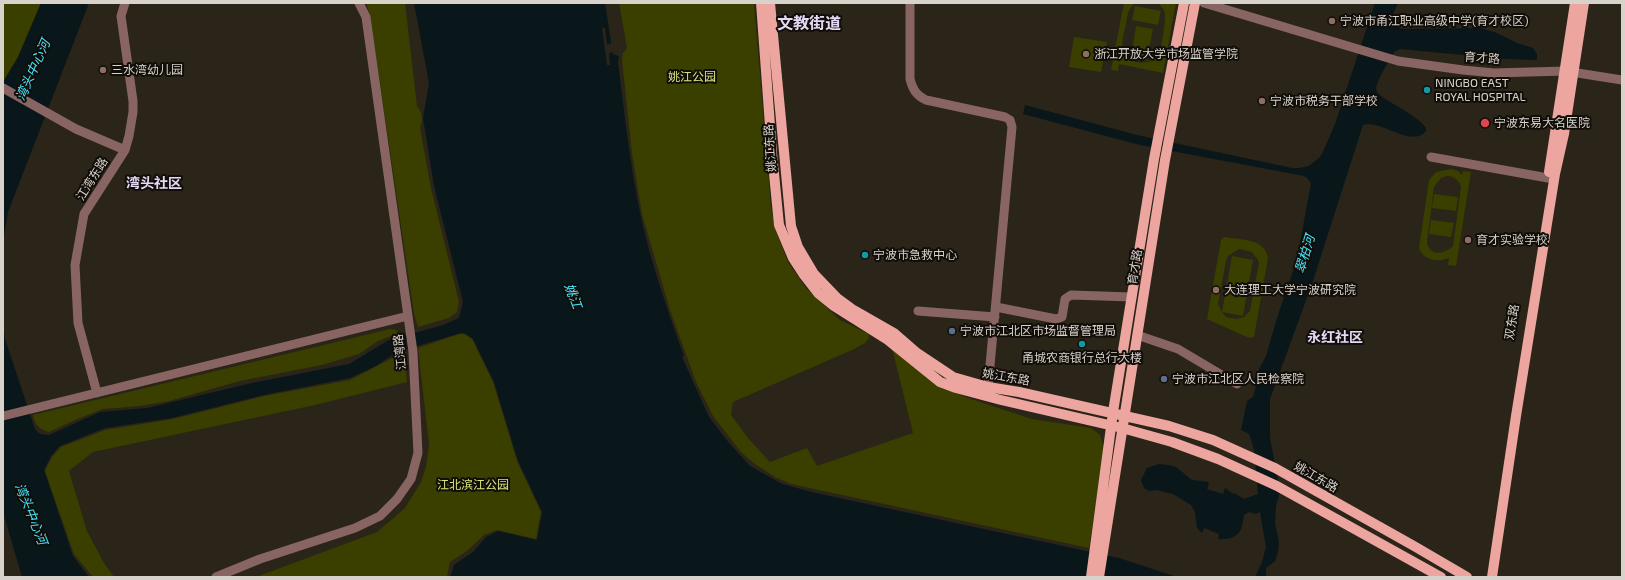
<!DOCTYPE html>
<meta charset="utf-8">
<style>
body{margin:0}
#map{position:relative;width:1625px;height:580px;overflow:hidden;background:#2b2418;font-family:"Exo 2",sans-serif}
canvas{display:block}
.frame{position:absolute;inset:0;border:4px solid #d7d2ca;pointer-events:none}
</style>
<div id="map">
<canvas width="1625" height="580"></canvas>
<div class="frame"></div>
</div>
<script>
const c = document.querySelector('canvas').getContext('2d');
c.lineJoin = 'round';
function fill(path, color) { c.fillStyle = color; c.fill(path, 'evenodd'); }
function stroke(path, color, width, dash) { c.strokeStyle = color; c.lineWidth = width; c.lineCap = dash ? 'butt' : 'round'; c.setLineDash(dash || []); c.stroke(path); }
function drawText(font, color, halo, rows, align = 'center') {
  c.font = font + ' "Exo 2","Noto Sans SC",sans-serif'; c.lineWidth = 4; c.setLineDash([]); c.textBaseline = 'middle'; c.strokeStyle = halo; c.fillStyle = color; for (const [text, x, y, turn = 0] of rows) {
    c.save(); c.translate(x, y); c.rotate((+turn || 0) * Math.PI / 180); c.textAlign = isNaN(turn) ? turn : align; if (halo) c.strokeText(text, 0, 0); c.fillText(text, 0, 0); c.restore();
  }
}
fill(new Path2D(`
 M3,3H41L18,57L3,82Z
 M366,3H405L417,106C423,114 423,119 420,128L431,188L459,302L457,312L449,318L418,327L414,314L370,15Z
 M619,3H754L771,207L775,229L788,262L805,287L840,320L869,334V338L865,343L852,350L733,402L731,415L748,438L770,462L807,448L817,466L913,433L893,352L890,347L934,382L965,397L1032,419L1091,428L1100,435L1104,448L1089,548L791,484L775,477L755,464L741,452L713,416L696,382L670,310L642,214L632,153L622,60L623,53L627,48Z
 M1124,3H1135C1128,9 1127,16 1126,25C1124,32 1121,42 1123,49C1127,65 1149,67 1158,55C1162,48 1165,24 1165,15L1164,10L1158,3H1176L1163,73L1119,64L1118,71L1111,70Z
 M1135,6L1161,11L1158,25L1132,20Z
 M1136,26L1153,29L1147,61L1131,58Z
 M1074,37L1107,42L1101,72L1069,67Z
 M1451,169L1458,171L1462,175L1463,171L1471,172L1456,266L1448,265L1449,258C1437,263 1423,260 1419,248L1429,180L1436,172ZM1447,176C1454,176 1459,180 1461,187L1453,246C1445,254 1429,257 1427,242L1434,187L1441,178Z
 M1434,194L1458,197L1456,211L1432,208Z
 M1431,220L1454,223L1451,237L1429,234Z
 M1224,237C1240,240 1265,238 1268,258L1254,337L1249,338L1207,319L1221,240ZM1239,249L1252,252L1258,260L1259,263L1250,311L1244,317L1236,319L1226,317L1222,312L1243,316L1253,260L1232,256L1222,312L1218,304L1226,261L1228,256Z
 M390,329L396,330L399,333L378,341L359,354L322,365L240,381L169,401L140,406L103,409L75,420L49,432C39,429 35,425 33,415Z
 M459,334H464L472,339L493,382L517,461L541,512L536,539L497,530L484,535L467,551L450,562L447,577H256L377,532L405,508L421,482L426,467L429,444L418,348Z
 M404,352L407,382L315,405L93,452L69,471L87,531L104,563L114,577H93L74,554L45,471L52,457L61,447L105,430L173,419L264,396L350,380Z`), '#3a3f00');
fill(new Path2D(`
 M41,3H89L8,212L3,242V82L18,57Z
 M414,3H605L613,54L619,56L618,63C626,124 632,186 648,246C658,283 671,320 684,356L682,357L709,417L729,443L750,466L782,484L816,493L1119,558L1177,577H450L454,565L473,552L486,537L498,531L537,540L542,512L518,461L494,382L473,339L464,333L458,334L397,352L374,367L350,378L264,395L172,418L105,428L60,446L51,456L44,470L73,556L89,577H22L3,512V324L5,339L35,429L40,434L49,435L100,412L147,408L252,383L349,364L389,340L443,325L459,318L463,302L434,186L423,118L429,83Z
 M1375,3H1398C1393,14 1388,23 1402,29L1480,28L1497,33L1517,43L1533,48L1537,54V60L1506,59L1400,49L1394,52C1389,61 1378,78 1376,88C1376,91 1378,94 1381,96C1396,107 1414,113 1426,128V131C1412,149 1379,118 1363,125L1312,284L1270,399V438L1280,491L1276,506L1275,524L1279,542L1278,552L1275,561L1266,568V574L1267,577H1255L1262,562L1266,547L1260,512L1255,514L1249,512L1244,515C1243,519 1243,524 1241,529C1238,538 1226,540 1218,539L1219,534L1204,528L1202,533L1197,528L1195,512L1191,505L1173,494L1156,490L1149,491L1144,488L1141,480L1147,468L1159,464L1169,465L1176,467L1192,480L1209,482L1207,489L1223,494L1225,488L1233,494L1234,493L1244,499L1258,494L1254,449L1249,434L1241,430L1247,401L1253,397L1256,386L1254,379L1266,356L1277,318L1297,259L1311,183L1307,178L1304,176L1140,145L1023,114L1025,105L1137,135L1292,168H1299L1309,166L1319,158L1323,152L1335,124Z`), '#09171a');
fill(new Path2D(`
 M602,28H605L607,44L613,43L614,52L609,53L610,65H607Z`), '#2b2418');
stroke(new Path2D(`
 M910,3V79C913,90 916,95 926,100L1005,117L1010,120L1012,127L988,387
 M1204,3L1398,61L1463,70L1494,73L1565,71L1622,80
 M3,88L76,129L125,150
 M1431,157L1548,178
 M996,307L1056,319L1062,317L1065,299L1071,295L1132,297
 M918,311L995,317
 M1137,335L1178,349L1237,384
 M97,393L78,323L75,265L84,214L125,150L129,136L133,112V101L121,16L125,3
 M3,416L408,316
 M216,577L260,559L355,528L380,516L397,499L411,479L418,453L413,352L366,17L359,3`), '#886562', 9);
stroke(new Path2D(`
 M761,3L772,153L779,225L793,258L804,275L818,293L834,306L888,340L940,382L956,388L1001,400L1122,428L1172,442L1218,459L1277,486L1441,577
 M770,3L791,226L798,247L814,274L837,298L852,309L894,333L917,353L953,377L988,387L1019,392L1169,426L1213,440L1275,468L1414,546L1467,577
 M1549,172L1575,3
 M1091,577L1113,412L1154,159L1184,3
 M1099,577L1165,160L1195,3
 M1492,577L1516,416L1555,174L1564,134L1584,3`), '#eca59f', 10);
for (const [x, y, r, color] of [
 [1332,21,4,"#8d6e63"],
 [1086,54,4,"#8d6e63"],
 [103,70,4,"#8d6e63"],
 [1427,90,4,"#0f9aa8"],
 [1262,101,4,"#8d6e63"],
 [1485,123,5,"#e0444e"],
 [1468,240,4,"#8d6e63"],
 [865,255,4,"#0f9aa8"],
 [1216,290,4,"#8d6e63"],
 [952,331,4,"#5c6f8a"],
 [1082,344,4,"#0f9aa8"],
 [1164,379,4,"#5c6f8a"]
]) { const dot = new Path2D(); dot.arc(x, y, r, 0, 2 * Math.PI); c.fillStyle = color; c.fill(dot); stroke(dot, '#110d09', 1.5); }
drawText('12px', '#d7d2ca', '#110d09', [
 ["宁波市甬江职业高级中学(育才校区)",1340,21],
 ["浙江开放大学市场监管学院",1094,54],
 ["三水湾幼儿园",111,70],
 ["NINGBO EAST",1435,83],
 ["ROYAL HOSPITAL",1435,97],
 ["宁波市税务干部学校",1270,101],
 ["宁波东易大名医院",1494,123],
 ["育才实验学校",1476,240],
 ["宁波市急救中心",873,255],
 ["大连理工大学宁波研究院",1224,290],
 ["宁波市江北区市场监督管理局",960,331],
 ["甬城农商银行总行大楼",1082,358,"center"],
 ["宁波市江北区人民检察院",1172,379]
], 'left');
drawText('12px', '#d7d2ca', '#110d09', [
 ["育才路",1482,58,4],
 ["姚江东路",770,148,-94],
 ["江湾东路",92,179,-58],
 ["育才路",1135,267,-81],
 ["双东路",1512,322,-81],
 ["江湾路",400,352,-96],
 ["姚江东路",1006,377,10],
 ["姚江东路",1316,477,30]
]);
drawText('12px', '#d8e57c', '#110d09', [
 ["姚江公园",692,77],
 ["江北滨江公园",473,485]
]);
drawText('italic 13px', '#48e5fc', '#110d09', [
 ["湾头中心河",33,70,-66],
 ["翠柏河",1305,254,-73],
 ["姚江",573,296,69],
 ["湾头中心河",31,514,68]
]);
drawText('bold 14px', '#e6d9f5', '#110d09', [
 ["湾头社区",154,183],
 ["永红社区",1335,337]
]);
drawText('bold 16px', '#e6d9f5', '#110d09', [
 ["文教街道",809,24]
]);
</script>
